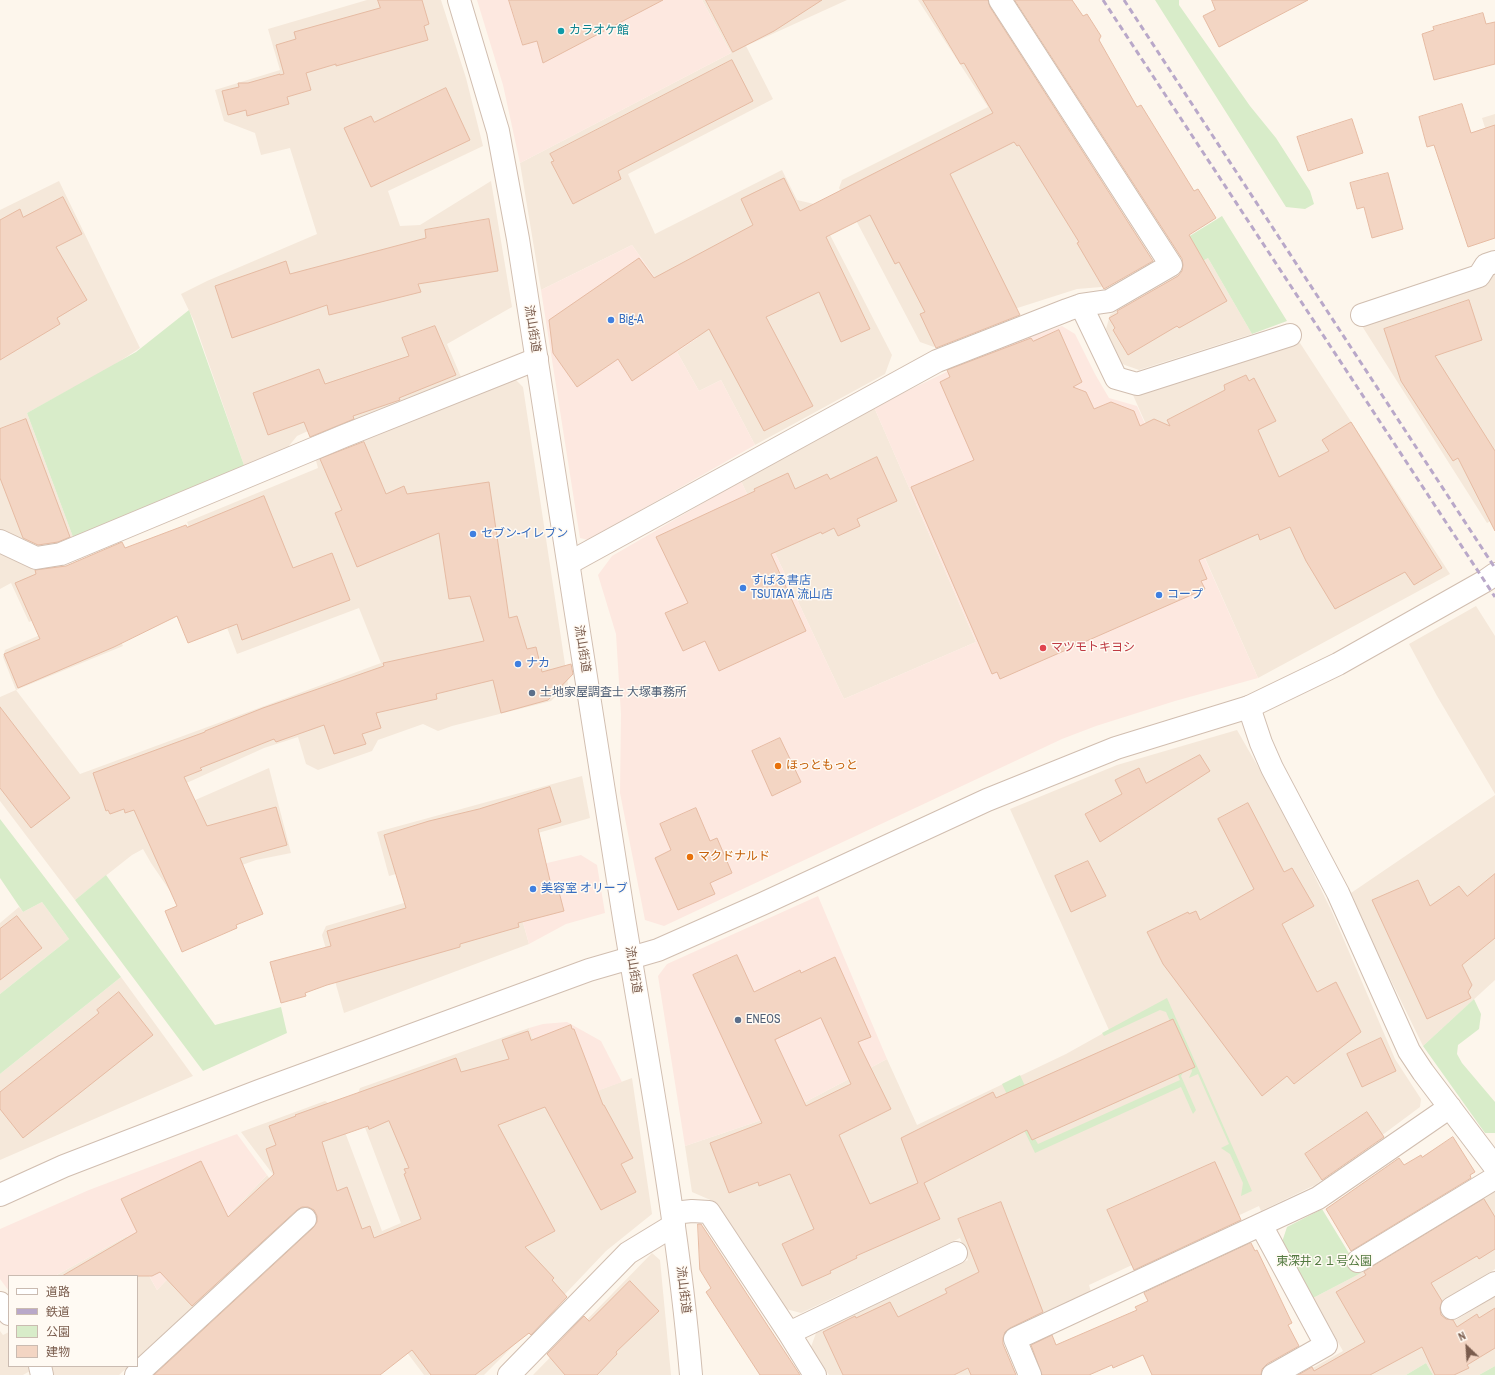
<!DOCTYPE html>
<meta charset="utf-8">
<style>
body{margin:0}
#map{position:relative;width:1495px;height:1375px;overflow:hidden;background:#fdf6ec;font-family:"Archivo Narrow","Noto Sans JP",sans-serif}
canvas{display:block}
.legend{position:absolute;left:8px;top:1275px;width:130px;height:92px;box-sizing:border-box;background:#fffaf3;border:1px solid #cabbb1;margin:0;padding:5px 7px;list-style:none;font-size:12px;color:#7a5c4d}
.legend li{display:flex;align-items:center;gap:8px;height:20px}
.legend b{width:20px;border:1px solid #cabbb1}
.north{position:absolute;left:1447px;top:1327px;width:40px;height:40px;-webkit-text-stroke:3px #fffaf3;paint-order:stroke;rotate:335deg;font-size:11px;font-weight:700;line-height:16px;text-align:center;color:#7a5c4d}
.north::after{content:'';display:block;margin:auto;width:14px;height:18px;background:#7a5c4d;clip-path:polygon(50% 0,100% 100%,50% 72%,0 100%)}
</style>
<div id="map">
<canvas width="1495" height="1375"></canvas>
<ul class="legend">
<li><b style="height:5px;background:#fff"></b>道路</li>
<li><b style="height:5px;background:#b9a8c9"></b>鉄道</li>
<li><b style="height:11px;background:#d8ecc9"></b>公園</li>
<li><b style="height:11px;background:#f3d5c3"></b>建物</li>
</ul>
<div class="north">N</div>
</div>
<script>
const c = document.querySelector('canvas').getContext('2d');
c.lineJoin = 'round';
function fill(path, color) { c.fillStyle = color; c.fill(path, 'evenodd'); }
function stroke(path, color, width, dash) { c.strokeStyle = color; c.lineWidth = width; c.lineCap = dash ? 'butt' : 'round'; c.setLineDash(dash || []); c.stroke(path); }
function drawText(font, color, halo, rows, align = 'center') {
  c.font = font + ' "Archivo Narrow","Noto Sans JP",sans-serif'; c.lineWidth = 3; c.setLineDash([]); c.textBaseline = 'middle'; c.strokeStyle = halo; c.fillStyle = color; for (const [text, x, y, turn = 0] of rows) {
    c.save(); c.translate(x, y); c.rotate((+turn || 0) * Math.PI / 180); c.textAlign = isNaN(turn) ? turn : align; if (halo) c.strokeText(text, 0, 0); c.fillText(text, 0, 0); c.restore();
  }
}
fill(new Path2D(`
 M367,0H441L466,78L483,146L388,191L400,226L420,225L491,181L512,307L447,344L461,377L348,424L339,417L297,436L284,452L245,468L194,321L181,294L207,281L317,234L290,148L261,155L255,133L224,121L215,90L280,70L268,29Z
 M702,0H847L746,46L773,99L628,174L655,234L782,170L797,200L814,204L892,355L885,374L755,445L721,380L699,391L677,352L697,338L632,245L541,290L520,163L731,53Z
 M918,0H983L1146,249L1142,265L1101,287L1077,289L1008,311L934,347L920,342L839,188L842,180L988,107Z
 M1495,114V160L1482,118Z
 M59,181L140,348L108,369L27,413L73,537L58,544L37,547L0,530V210Z
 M1208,258L1252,334L1139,370L1122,364L1106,329L1110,315Z
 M1495,272V519L1487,523L1362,326L1488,283Z
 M1300,343L1450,574L1258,678L1133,395Z
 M514,378L523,387L568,684L551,701L452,726L438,731L423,724L378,740L372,751L318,770L306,764L298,737L264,748L171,790L163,814L269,768L291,853L256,860L170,891L151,863L143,849L132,855L75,900L0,801V697L16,690L3,657L5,650L105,607L123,646L16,690L80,774L381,663L359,608L237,654L187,522L318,468L315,457Z
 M874,407L976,642L844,699L741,481Z
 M0,552L13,560L40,569L57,562L66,566L78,594L74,601L29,622L11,583L0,589Z
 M1476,606L1495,636V794L1437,696L1409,644Z
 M1237,730L1280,805L1332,912L1395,1059L1421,1099L1420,1107L1315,1185L1261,1211L1259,1206L1089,1285L1091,1292L997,1333L1014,1375H829L811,1347L816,1333L968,1260L960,1238L801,1313L786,1309L741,1239L715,1202L692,1192L685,1146L788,1111L887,1059L917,1125L1066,1054L1109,1030L1010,809L1117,765Z
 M582,776L590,818L389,876L377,832Z
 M1495,795V980L1423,1046L1380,958L1351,893Z
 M509,872L529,944L344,1013L322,935L326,926Z
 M42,902L69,939L0,994V923L19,907L23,912Z
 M121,977L193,1076L0,1160V1074Z
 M529,1028L558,1105L632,1078L652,1214L606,1251L568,1291L484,1375H424L241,1132L325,1101L336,1108L382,1231L401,1223L355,1101L360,1088Z
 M267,1175L291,1208L290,1217L137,1359V1276H55L127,1236L157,1290Z
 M1495,1192V1269L1444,1301L1456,1320L1495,1296V1366L1479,1375H1433L1426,1363L1406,1375H1300L1343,1351L1313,1298L1376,1265Z
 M652,1253L660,1260L671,1375H533Z
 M0,1331L3,1335L9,1332V1366H29L30,1371L23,1375H0Z
 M49,1366H129L119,1375H51Z`), '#f5e8da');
fill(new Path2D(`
 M477,0H702L731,53L520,163L503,85Z
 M632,245L697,338L677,352L699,391L721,380L755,445L588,540L580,538L541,290Z
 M1062,326L1075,334L1095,374L1109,398L1137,406L1258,678L1175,701L1096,726L1062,739L664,926L645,920L620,793L621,714L616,634L598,575L612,556L741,481L844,699L976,642L874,407L967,362L1010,343Z
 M581,855L597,865L605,913L566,924L529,944L509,872Z
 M818,896L887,1059L788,1111L685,1146L658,976L667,964Z
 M567,1022L601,1041L622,1082L558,1105L529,1028L543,1024Z
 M237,1134L267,1175L157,1290L127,1236L55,1276H9V1291L0,1279V1229L89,1190Z`), '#fde8e0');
fill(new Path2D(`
 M1155,0H1179V5L1250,106L1276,138L1310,191L1314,204L1305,209L1286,207Z
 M1222,216L1287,321L1252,334L1208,258L1191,268L1175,245Z
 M189,310L245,468L73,537L27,413L136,352Z
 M0,819L121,977L0,1074V994L69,939L42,902L23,912L0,878Z
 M106,875L215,1025L281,1007L287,1033L203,1071L75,900Z
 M1167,998L1252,1191L1241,1196L1243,1183L1230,1154L1221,1148L1229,1144L1198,1074L1189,1078L1192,1071L1166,1012L1160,1010L1104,1036L1102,1033Z
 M1474,999L1481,1014L1479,1029L1458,1045L1457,1054L1462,1063L1495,1102V1133H1485L1423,1046Z
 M1184,1071L1181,1076L1196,1110L1193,1114L1181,1087L1035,1153L1002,1084L1020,1075L1025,1086L1010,1092L1032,1140L1035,1139L1038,1144L1180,1080L1178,1075Z
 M1322,1209L1361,1273L1313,1298L1282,1242L1287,1227Z
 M1426,1363L1433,1375H1406Z
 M1495,1366V1375H1479Z`), '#d8ecc9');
const building = new Path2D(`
 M378,0H422L429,24L424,26L428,40L336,66V64L306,73L311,90L287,97L289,104L247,116L246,110L228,115L222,91L239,87L238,83H248L280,74V75L284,74L276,45L296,39L294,32L380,8Z
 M509,0H663L543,63L537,41L523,45Z
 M706,0H822L774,31L733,52Z
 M923,0H988L990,7L1153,261L1104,289L1077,243L1079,242L1019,145L1017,146L1014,142L950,174L1020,315L936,348L920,314L925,312L899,262L895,264L870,215L826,237L870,329L841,342L819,292L766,317L813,406L764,431L709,329L632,381L618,359L577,387L553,353L549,320L639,258L654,278L753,225L741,199L784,178L800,211L993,113L964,63L961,64Z
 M1015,0H1072L1083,16L1087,14L1101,36L1099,40L1137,107L1141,105L1194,191L1198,189L1216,218L1189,235L1227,301L1179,328L1177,326L1128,355L1113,330L1115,328L1109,318L1118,313L1117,311L1178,276L1182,271L1183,265L1182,259Z
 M1212,0H1308L1219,47L1203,16L1215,10Z
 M1483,13L1486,24L1495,22V64L1434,80L1422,34L1434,30L1433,27Z
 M732,60L753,101L618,171L621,179L573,204L551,162L554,161L550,154Z
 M446,88L470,140L371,187L344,128L371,116L374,122Z
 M1462,104L1471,133L1495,125V238L1468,247L1434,145L1427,147L1419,117Z
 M1352,119L1363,153L1308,171L1297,137Z
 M1388,173L1403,229L1372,238L1364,207L1357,209L1350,183Z
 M63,197L82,234L56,247L87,300L57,318L60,324L0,360V220L20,209L23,217Z
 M489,219L498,271L418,284L421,292L329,315L327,305L232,338L215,286L286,261L290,274L426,238L425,230Z
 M1469,300L1482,340L1435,356L1495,451V531L1458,458L1453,461L1401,381L1384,329Z
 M435,326L456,375L399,398L400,400L353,416L354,419L310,437L304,422L268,435L253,393L319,369L325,384L409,356L402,338Z
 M1059,330L1082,382L1073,387L1086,392L1094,409L1111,402L1134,411L1140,426L1154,419L1170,426L1167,420L1225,390L1224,385L1246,375L1249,381L1254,378L1276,421L1258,430L1279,477L1329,451L1322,440L1351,422L1442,568L1414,585L1405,572L1335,609L1306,561L1290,527L1260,540L1258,534L1199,560L1207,579L1201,581L1205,589L1000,679L997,672L992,674L911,487L974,460L940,382L950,377L947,370L1031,338L1033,341Z
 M26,419L70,537L58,542L38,545L23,538L0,478V429Z
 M364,442L386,494L404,486L407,494L489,482L509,618L517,616L527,649L536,647L542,672L571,664L573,674L548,700L501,713L493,680L436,694L437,699L376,713L381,728L362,734L366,744L334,754L324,725L276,742L274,739L200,768L202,770L184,777L207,826L276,807L287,845L240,858L263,914L236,925L237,928L182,952L165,911L177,906L134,810L125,813L124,809L110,814L108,810L106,811L93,773L205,732V731L263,708L384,666L383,663L484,641L470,596L449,599L439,533L357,567L335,513L342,510L320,459Z
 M877,457L897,501L857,519L860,526L838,536L834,528L822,534L821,532L771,554L806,631L719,671L705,641L683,651L665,613L688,603L656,537L755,491L754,489L788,473L795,489L827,474L830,479Z
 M264,496L293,568L332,553L350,600L242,640L237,624L188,643L177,616L114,647L18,688L4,654L40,639L15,583L36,574L35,570L66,566L122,542L125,548L186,525L187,527Z
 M0,707L70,798L31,828L0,788Z
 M780,738L801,782L772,796L752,751Z
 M1200,755L1210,771L1100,842L1085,814L1122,794L1115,780L1139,768L1146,783Z
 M550,787L561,822L538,829L552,889L558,888L564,911L518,923L519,927L460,944V947L327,985L305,993L306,996L281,1003L270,962L331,946L327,931L406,908L384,835L429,821L479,809Z
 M1248,803L1284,872L1292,868L1314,906L1282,924L1317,992L1336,982L1361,1032L1294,1084L1287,1076L1262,1096L1163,964L1147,932L1188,912L1189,914L1196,911L1200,920L1254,889L1218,819Z
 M696,808L710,841L717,838L732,873L710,883L715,894L678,910L655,858L671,850L660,824Z
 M1088,861L1106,896L1071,912L1055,876Z
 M1495,874V938L1462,965L1472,985L1468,992L1471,998L1427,1019L1372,900L1418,880L1430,906L1459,886L1467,896Z
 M17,916L42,948L0,980V929Z
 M737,955L754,992L800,970L801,973L835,957L871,1037L858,1042L891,1109L839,1135L870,1204L918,1183L901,1138L993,1092L996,1098L1173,1019L1195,1067L1032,1140L1027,1130L924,1183L940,1219L856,1256L857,1258L830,1271L831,1273L802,1286L782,1244L814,1229L790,1174L759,1186L758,1182L729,1193L710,1143L762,1123L693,975ZM821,1018L851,1084L806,1106L775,1040Z
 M119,992L153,1035L23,1138L0,1109V1092L99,1013L97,1010Z
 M571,1025L572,1029H574L603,1105H604L633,1158L621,1164L636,1192L601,1210L545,1107L498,1125L555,1231L525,1247L554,1278L552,1280L567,1297L531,1335L529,1333L475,1375H431L412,1350L380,1375H154L313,1228L317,1222V1216L314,1210L308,1207H302L297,1210L192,1306L160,1272L152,1276H62L137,1232L121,1199L201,1161L228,1217L274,1174L266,1149L276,1145L269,1126L296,1116L295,1115L456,1058L461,1072L509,1059L502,1040L528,1031L531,1040ZM389,1121L409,1168L404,1169L406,1173L404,1174L421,1219L374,1238L370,1226L362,1229L347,1187L337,1191L322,1142L368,1126L369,1129Z
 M1381,1038L1396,1071L1362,1087L1347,1054Z
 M1367,1112L1384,1137L1322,1180L1305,1154Z
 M1453,1137L1475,1172L1470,1175L1471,1178L1351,1251L1326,1209L1399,1158L1404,1165L1421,1155L1422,1157Z
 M1215,1162L1241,1220L1134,1270L1107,1210Z
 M1484,1199L1495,1217V1249L1479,1259L1477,1256L1431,1283L1442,1301L1440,1308L1441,1315L1446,1319L1453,1320L1457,1327L1477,1314L1479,1318L1495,1308V1348L1467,1365L1469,1368L1454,1375H1435L1422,1347L1370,1375H1298L1312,1367L1314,1371L1365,1342L1336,1292L1366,1275L1364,1272Z
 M1001,1202L1043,1312L1010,1328L1005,1332L1003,1338V1344L1016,1375H971L968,1368L954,1375H843L823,1332L855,1316L856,1318L890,1302L898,1317L947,1293L945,1289L979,1272L958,1219Z
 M698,1224H701L800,1375H760L706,1292L711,1288L700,1270Z
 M1251,1243L1255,1251L1257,1250L1292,1323L1288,1325L1299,1346L1267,1364L1262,1369L1261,1375H1152L1143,1355L1113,1368L1112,1365L1089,1375H1042L1031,1345L1052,1335L1056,1345L1137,1310L1135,1307L1148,1301L1144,1293Z
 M630,1281L659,1311L616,1352L617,1354L597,1375H565L547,1354L584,1316L589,1321Z`);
fill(building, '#f3d5c3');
stroke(building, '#e6bba3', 1);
const minor = new Path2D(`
 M1081,305L1116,378L1137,384L1290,335
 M1362,315L1479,276L1486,265L1495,262
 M0,541L36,558L61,554L344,436L537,359
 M569,563L937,361L1067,310L1081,305L1109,301L1171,265L1000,0
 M1249,707L1261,743L1272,768L1338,893L1409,1051L1423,1072L1495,1167
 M673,1213L692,1211L709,1212L789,1333L815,1375
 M1261,1225L1326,1345L1273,1375
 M1358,1261L1495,1178
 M0,1303L9,1314
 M1452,1308L1495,1283
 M789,1333L956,1253
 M40,1366L42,1375
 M136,1375L305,1219
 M509,1375L628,1253L674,1225
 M1030,1375L1015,1339L1318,1198L1450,1107`);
const tertiary = new Path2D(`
 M459,0L498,131L518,239C553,463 587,688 623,912C648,1066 678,1220 691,1375
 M0,1195L64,1166L259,1091L589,970L658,950L762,904L987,800L1116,748L1249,707L1338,664L1485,581L1495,574`);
stroke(minor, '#d1beb0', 24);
stroke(tertiary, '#d1beb0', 24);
stroke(minor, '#fff', 22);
stroke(tertiary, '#fff', 22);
stroke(new Path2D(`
 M1103,0L1495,597
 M1124,0L1495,568`), '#b9a8c9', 3, [6, 4]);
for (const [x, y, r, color] of [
 [561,31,4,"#0f9aa8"],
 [611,320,4,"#3f7fe0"],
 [473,534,4,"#3f7fe0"],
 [743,588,4,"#3f7fe0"],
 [1159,595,4,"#3f7fe0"],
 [1043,648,4,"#e0444e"],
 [518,664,4,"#3f7fe0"],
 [532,693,4,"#5c6f8a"],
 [778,766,4,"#e8710a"],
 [690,857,4,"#e8710a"],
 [533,889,4,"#3f7fe0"],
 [738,1020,4,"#5c6f8a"]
]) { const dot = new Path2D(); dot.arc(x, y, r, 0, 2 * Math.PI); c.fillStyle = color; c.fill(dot); stroke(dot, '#fffaf3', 1.5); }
drawText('12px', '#0d838f', '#fffaf3', [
 ["カラオケ館",569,31]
], 'left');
drawText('12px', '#366cbe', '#fffaf3', [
 ["Big-A",619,320],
 ["セブン-イレブン",481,534],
 ["すばる書店",751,581],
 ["TSUTAYA 流山店",751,595],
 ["コープ",1167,595],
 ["ナカ",526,664],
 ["美容室 オリーブ",541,889]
], 'left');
drawText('12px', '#7a5c4d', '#fffaf3', [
 ["流山街道",532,329,81],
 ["流山街道",582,649,81],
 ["流山街道",633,970,81],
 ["流山街道",683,1290,83]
]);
drawText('12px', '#be3a42', '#fffaf3', [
 ["マツモトキヨシ",1051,648]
], 'left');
drawText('12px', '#4e5e75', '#fffaf3', [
 ["土地家屋調査士 大塚事務所",540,693],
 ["ENEOS",746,1020]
], 'left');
drawText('12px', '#c56008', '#fffaf3', [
 ["ほっともっと",786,766],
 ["マクドナルド",698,857]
], 'left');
drawText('12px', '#537a41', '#fffaf3', [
 ["東深井２１号公園",1324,1262]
]);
</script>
